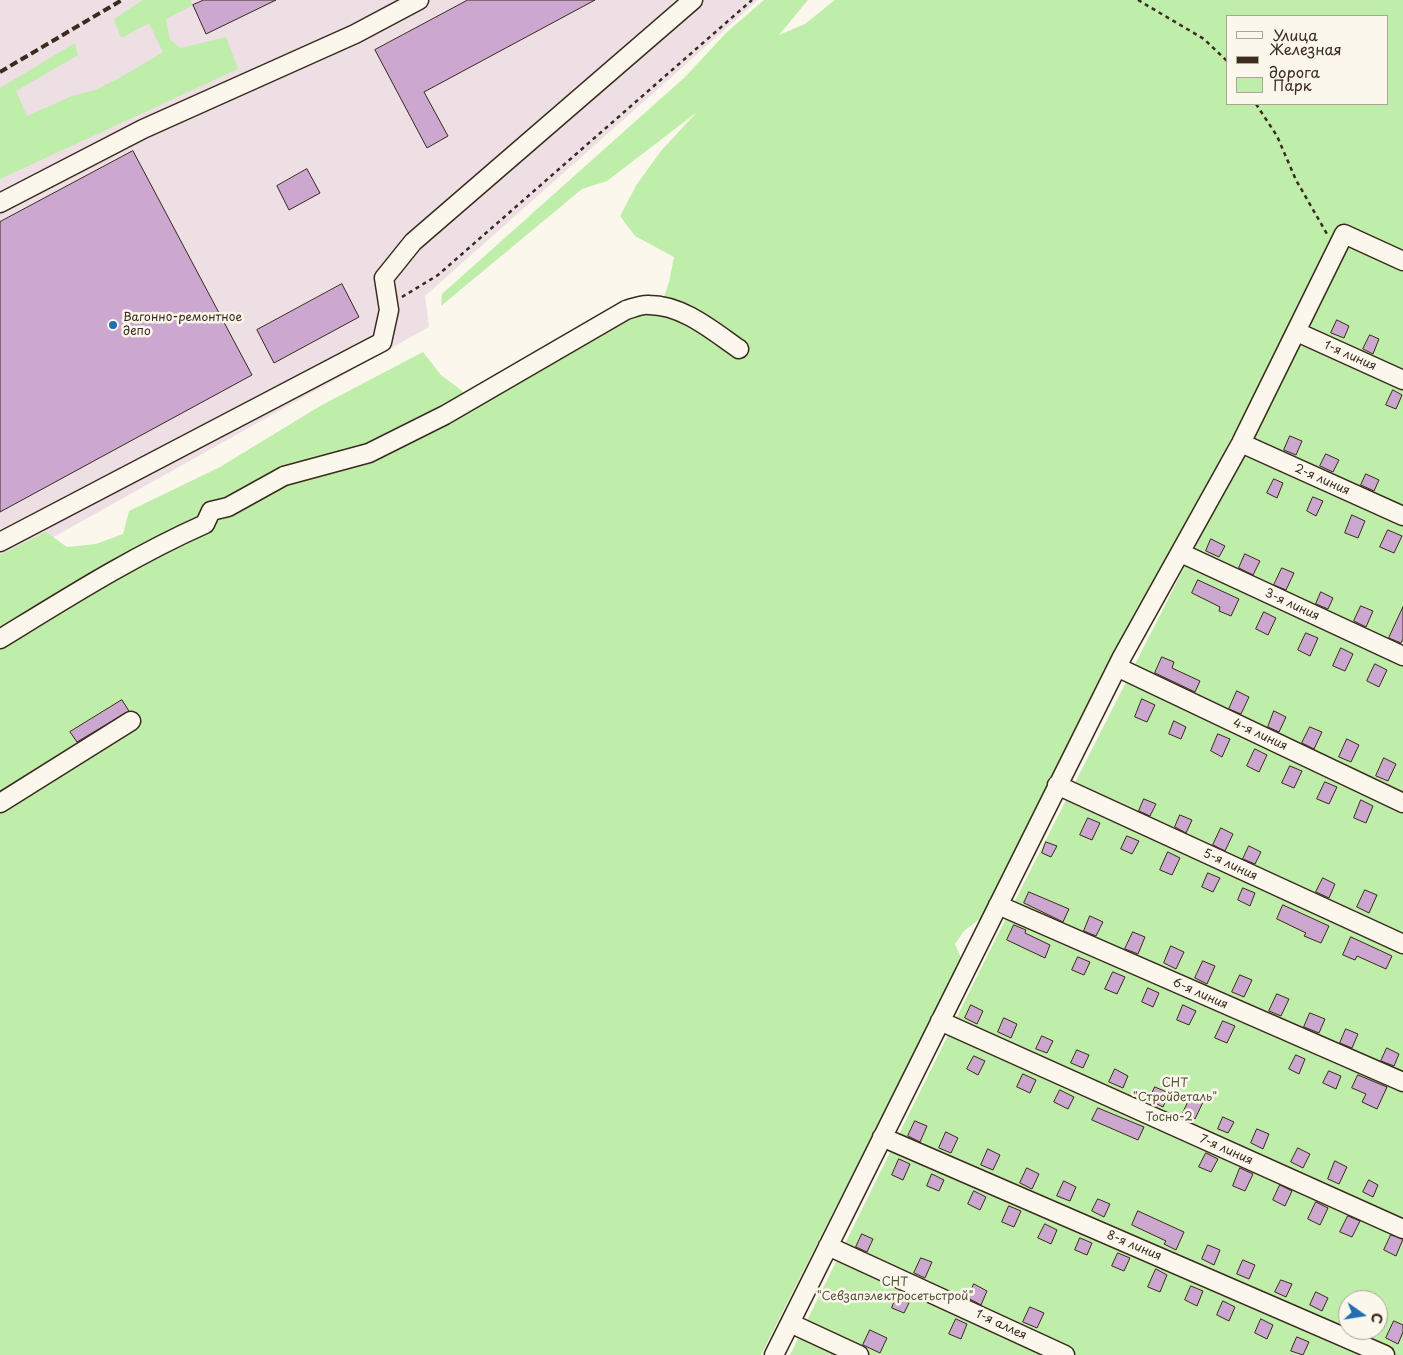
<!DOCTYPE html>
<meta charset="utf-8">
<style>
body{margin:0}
#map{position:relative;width:1403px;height:1355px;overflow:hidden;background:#fbf7ec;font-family:"Playpen Sans",sans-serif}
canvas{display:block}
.legend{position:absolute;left:1226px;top:15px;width:162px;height:90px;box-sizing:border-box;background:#fbf7ec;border:1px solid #aea59a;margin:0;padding:6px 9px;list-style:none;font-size:15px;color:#3b2a1e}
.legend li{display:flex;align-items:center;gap:10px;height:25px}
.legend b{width:25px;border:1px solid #aea59a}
.north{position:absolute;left:1338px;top:1290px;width:50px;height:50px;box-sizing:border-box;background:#fbf7ec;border:1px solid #aea59a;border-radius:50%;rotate:103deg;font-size:14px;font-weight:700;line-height:20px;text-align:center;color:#3b2a1e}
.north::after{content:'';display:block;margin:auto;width:18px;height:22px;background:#1f6fb2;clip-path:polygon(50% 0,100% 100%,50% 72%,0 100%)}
</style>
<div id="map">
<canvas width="1403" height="1355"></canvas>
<ul class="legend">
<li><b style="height:6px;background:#fbf7ec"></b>Улица</li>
<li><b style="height:6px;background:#3b2a1e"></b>Железная дорога</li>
<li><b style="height:14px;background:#bfedaa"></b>Парк</li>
</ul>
<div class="north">С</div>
</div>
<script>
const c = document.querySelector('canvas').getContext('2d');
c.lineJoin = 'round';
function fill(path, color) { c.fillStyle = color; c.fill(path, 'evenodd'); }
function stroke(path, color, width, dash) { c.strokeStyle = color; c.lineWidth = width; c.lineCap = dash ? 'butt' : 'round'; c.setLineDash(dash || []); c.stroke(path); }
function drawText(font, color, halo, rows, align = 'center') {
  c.font = font + ' "Playpen Sans",sans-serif'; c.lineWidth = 5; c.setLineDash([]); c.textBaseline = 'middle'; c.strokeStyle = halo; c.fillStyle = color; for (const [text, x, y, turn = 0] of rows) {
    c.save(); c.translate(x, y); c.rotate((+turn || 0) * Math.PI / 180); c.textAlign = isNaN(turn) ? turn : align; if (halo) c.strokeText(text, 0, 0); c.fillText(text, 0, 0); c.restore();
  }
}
fill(new Path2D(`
 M0,0H758L425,296L429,327L0,567Z`), '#eddfe3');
fill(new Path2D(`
 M143,0H190L193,5L166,19L170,40L181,48L226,37L238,69L0,179V88L75,43L78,55L16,91L27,116L72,96L95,90L123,76L163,52L149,23L121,38L114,19Z
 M764,0H808L779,35L805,24L835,0H1403V1355H790L990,950L1355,231L1343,224L981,918L964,931L955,944L961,958L761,1355H0V555L46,532L67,547L96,544L123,534L129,511L220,467L320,406L423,352L441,375L478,403L633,317L659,312L669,282L674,257L635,236L620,216L637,184L661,151L697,112L607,181L582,189L441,306L442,294L685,77L727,32ZM1227,16H1387V104H1227ZM1348,1300H1378V1330H1348Z`), '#bfedaa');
const building = new Path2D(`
 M204,0H276L206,34L193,5Z
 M468,0H595L424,92L448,136L427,148L375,50Z
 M133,151L252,375L0,512V222Z
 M307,169L320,193L289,210L277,186Z
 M342,284L359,317L274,363L257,330Z
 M1337,320L1349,326L1344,338L1331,333Z
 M1370,335L1379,339L1373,354L1363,349Z
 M1393,390L1402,395L1396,409L1386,405Z
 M1290,436L1302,441L1296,455L1284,450Z
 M1326,454L1339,460L1333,472L1320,466Z
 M1366,474L1379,480L1374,491L1361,485Z
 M1274,479L1283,483L1277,498L1267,493Z
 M1313,497L1323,501L1316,516L1307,511Z
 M1352,515L1365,521L1358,538L1345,533Z
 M1388,530L1402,536L1394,553L1380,547Z
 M1211,539L1225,546L1219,557L1206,551Z
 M1245,554L1260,561L1253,575L1239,568Z
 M1282,568L1294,573L1286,590L1274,585Z
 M1198,580L1239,599L1231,616L1219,611L1220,607L1192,593Z
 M1321,592L1333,598L1328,609L1316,604Z
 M1361,606L1373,611L1366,627L1354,621Z
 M1403,607V639L1401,643L1389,638Z
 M1264,612L1276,618L1268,635L1256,629Z
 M1306,633L1318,638L1310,656L1298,650Z
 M1341,648L1353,654L1345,671L1333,666Z
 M1162,657L1174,662L1172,668L1200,681L1195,692L1155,673Z
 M1375,664L1387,670L1379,687L1367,681Z
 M1237,691L1249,697L1241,714L1229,709Z
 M1142,699L1155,705L1147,722L1135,717Z
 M122,700L129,711L77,742L70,732Z
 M1274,711L1286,717L1279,732L1268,727Z
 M1174,721L1186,727L1181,739L1169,734Z
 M1310,727L1322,732L1314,749L1302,743Z
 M1218,734L1230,739L1222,757L1211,751Z
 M1347,739L1359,745L1351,762L1339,757Z
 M1255,749L1267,755L1259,772L1247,766Z
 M1384,758L1396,764L1388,781L1376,776Z
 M1290,766L1302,771L1294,788L1282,783Z
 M1325,782L1337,787L1329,804L1317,799Z
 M1144,799L1156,804L1150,816L1139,811Z
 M1361,800L1373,806L1366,823L1354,818Z
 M1180,815L1192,820L1186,833L1175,827Z
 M1088,818L1100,823L1092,840L1080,835Z
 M1221,828L1233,834L1225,851L1213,845Z
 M1127,836L1139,841L1132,854L1121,849Z
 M1046,842L1057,846L1051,857L1042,853Z
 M1249,846L1261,852L1255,864L1243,859Z
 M1168,852L1180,858L1172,875L1160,870Z
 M1208,873L1220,878L1213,892L1202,887Z
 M1323,878L1335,884L1329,898L1316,892Z
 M1243,888L1255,893L1250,906L1238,900Z
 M1365,890L1377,895L1369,913L1357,907Z
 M1029,892L1069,909L1063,922L1024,903Z
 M1283,905L1329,926L1321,943L1304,936L1306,933L1277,919Z
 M1090,916L1103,922L1096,936L1084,931Z
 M1014,925L1026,930L1025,933L1050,945L1045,958L1007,940Z
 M1133,932L1145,937L1138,954L1125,949Z
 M1351,937L1392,956L1386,969L1357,956L1355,960L1343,955Z
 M1171,946L1184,952L1176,969L1164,963Z
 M1078,957L1090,962L1084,975L1072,970Z
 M1203,961L1215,966L1207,984L1195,978Z
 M1113,972L1125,977L1117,994L1105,989Z
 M1240,975L1252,980L1244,997L1232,992Z
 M1148,988L1159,993L1153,1007L1142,1002Z
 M1277,994L1289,999L1281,1016L1269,1011Z
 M971,1005L983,1011L977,1024L965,1018Z
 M1183,1005L1196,1011L1189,1025L1177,1020Z
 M1310,1013L1325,1019L1319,1033L1304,1027Z
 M1004,1018L1017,1024L1011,1038L998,1032Z
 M1223,1021L1235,1026L1227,1043L1215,1038Z
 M1346,1029L1358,1034L1352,1048L1340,1043Z
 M1042,1036L1053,1041L1047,1053L1036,1049Z
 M1387,1048L1399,1054L1394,1066L1381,1061Z
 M1077,1050L1089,1055L1083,1068L1071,1063Z
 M1296,1055L1305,1059L1299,1074L1289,1069Z
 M974,1056L985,1061L978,1075L967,1069Z
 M1115,1069L1128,1076L1123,1088L1109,1082Z
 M1329,1071L1341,1076L1336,1089L1323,1083Z
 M1023,1074L1036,1080L1030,1093L1017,1087Z
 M1358,1075L1387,1087L1377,1109L1362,1102L1366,1094L1352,1088Z
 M1155,1087L1169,1093L1163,1107L1149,1100Z
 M1060,1090L1074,1097L1068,1109L1054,1102Z
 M1191,1096L1203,1102L1195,1119L1183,1113Z
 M1098,1108L1144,1127L1138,1140L1092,1120Z
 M1223,1117L1234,1122L1228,1133L1218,1129Z
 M915,1121L927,1126L920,1142L908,1136Z
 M1257,1129L1269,1134L1263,1149L1251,1143Z
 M946,1132L958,1138L951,1153L939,1148Z
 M1298,1148L1310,1154L1303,1168L1291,1162Z
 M988,1149L1000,1155L993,1170L981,1165Z
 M1206,1153L1218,1159L1211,1172L1199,1167Z
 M899,1159L910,1164L903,1180L892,1175Z
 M1335,1161L1347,1167L1339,1184L1328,1179Z
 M1027,1168L1039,1174L1032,1189L1020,1183Z
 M1240,1168L1253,1174L1245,1191L1233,1186Z
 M932,1174L944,1180L939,1191L927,1186Z
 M1369,1180L1378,1185L1373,1197L1363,1192Z
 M1064,1181L1076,1187L1070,1201L1057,1196Z
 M1280,1185L1292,1191L1285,1206L1273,1200Z
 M974,1191L986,1197L980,1210L968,1204Z
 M1098,1199L1110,1204L1104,1217L1092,1211Z
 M1316,1202L1328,1208L1320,1225L1308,1219Z
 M1009,1206L1021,1211L1014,1227L1002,1222Z
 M1138,1211L1184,1232L1176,1250L1164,1244L1166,1241L1132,1225Z
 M1348,1216L1360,1221L1352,1237L1340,1232Z
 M1045,1224L1057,1230L1051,1244L1038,1238Z
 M862,1234L873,1239L867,1252L856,1247Z
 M1391,1235L1403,1239L1396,1256L1384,1250Z
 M1080,1238L1092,1243L1087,1255L1075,1250Z
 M1208,1245L1220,1250L1214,1265L1202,1259Z
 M1118,1253L1130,1258L1124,1271L1112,1266Z
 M921,1258L932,1262L925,1278L914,1273Z
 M1243,1260L1255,1265L1249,1279L1237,1274Z
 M1156,1269L1167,1275L1160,1292L1148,1287Z
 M1281,1280L1292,1284L1286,1297L1275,1292Z
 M974,1284L987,1291L981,1305L968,1298Z
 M1191,1286L1203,1291L1197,1306L1185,1300Z
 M1316,1292L1328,1298L1322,1311L1310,1305Z
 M896,1297L909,1303L904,1313L892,1308Z
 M1223,1301L1235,1307L1229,1321L1217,1315Z
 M1030,1307L1044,1313L1037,1328L1023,1322Z
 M956,1319L967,1324L961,1339L949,1334Z
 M1261,1319L1273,1325L1267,1339L1255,1333Z
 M1394,1321L1403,1325V1332L1398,1344L1386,1338Z
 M870,1330L887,1338L880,1353L863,1345Z
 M1297,1337L1309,1342L1303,1355L1291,1351Z`);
fill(building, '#cca7cf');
stroke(building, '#3b2a1e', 1);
const minor = new Path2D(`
 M0,203L143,129L355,34L419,0
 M1297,332L1403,380
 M1241,443L1403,516
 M0,542L382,342L389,310L384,278L413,242L693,0
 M1181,553L1403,656
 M0,639C67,598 133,556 205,524L211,511L228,507L284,476L369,453L445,415L626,310C633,308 642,304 649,305C683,305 713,331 739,349
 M1117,667L1403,803
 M1057,785L1403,944
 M0,803L131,721
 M998,905L1403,1082
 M940,1021L1403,1229
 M882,1137L1385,1355
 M828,1246L1065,1355
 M790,1323L859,1355
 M774,1355L1122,657L1241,443L1344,234L1403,261`);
stroke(minor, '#3b2a1e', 21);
stroke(new Path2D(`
 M1138,0L1204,39L1227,61
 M1256,104L1277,136L1296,180L1327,234
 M402,297L438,275L752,0`), '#3b2a1e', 2.5, [4, 4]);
stroke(minor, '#fbf7ec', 18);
stroke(new Path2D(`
 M0,72L122,0`), '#3b2a1e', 4, [8, 4]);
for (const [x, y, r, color] of [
 [113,325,5,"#1f6fb2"]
]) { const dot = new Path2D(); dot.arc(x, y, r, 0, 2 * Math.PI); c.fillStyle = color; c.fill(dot); stroke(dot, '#fbf7ec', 2); }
drawText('12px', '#3b2a1e', '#fbf7ec', [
 ["Вагонно-ремонтное",123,318],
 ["депо",123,332]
], 'left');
drawText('12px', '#3b2a1e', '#fbf7ec', [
 ["1-я линия",1350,356,24],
 ["2-я линия",1322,480,24],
 ["3-я линия",1292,605,25],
 ["4-я линия",1260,735,25],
 ["5-я линия",1230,865,25],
 ["6-я линия",1200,994,24],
 ["7-я линия",1226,1150,24],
 ["8-я линия",1134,1246,23],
 ["1-я аллея",1001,1325,25]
]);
drawText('12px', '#55513a', '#fbf7ec', [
 ["СНТ",1175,1084],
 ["\"Стройдеталь\"",1175,1098],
 ["Тосно-2",1169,1118],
 ["СНТ",895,1283],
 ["\"Севзапэлектросетьстрой\"",895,1297]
]);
</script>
